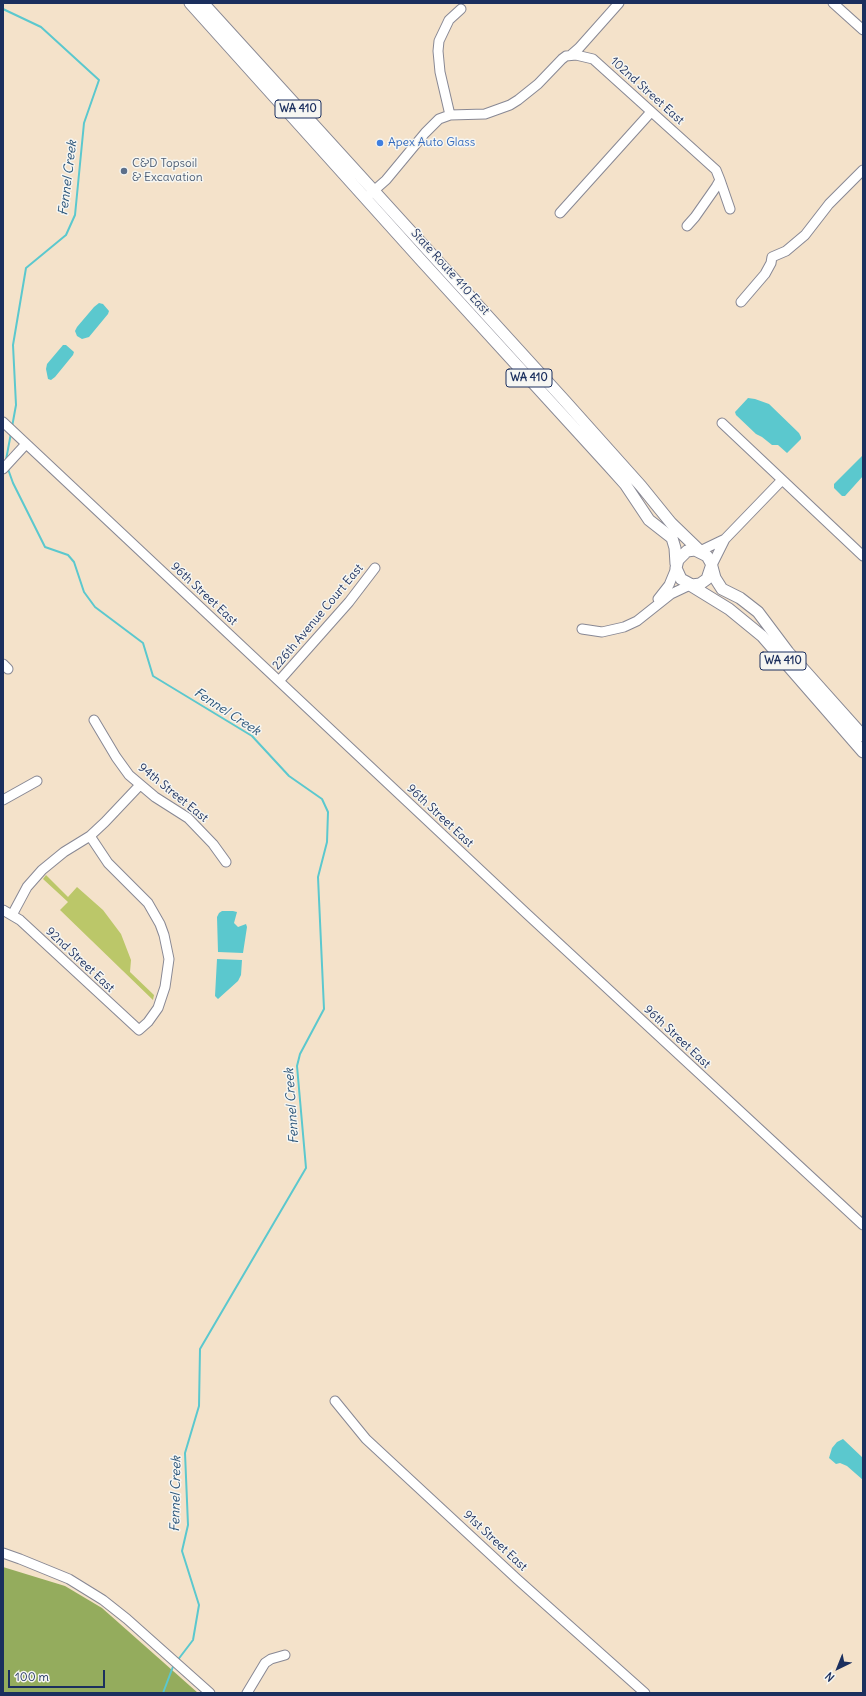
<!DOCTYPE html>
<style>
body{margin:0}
#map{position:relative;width:866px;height:1696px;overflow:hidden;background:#f4e2ca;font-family:Delius,sans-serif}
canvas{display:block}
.frame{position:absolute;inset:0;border:4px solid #1b2f5e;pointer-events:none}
.north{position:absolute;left:818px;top:1648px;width:40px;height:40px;-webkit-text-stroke:3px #f6f6f2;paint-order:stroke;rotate:223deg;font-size:11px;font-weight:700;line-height:16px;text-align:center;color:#1b2f5e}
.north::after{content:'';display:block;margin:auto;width:14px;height:18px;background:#1b2f5e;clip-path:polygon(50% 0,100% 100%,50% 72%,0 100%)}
.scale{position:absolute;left:8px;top:1670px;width:97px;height:18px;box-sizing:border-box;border:2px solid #1b2f5e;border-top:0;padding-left:5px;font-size:12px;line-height:14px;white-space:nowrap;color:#1b2f5e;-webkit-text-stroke:3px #f6f6f2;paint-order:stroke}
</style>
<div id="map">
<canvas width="866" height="1696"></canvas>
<div class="frame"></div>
<div class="north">N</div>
<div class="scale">100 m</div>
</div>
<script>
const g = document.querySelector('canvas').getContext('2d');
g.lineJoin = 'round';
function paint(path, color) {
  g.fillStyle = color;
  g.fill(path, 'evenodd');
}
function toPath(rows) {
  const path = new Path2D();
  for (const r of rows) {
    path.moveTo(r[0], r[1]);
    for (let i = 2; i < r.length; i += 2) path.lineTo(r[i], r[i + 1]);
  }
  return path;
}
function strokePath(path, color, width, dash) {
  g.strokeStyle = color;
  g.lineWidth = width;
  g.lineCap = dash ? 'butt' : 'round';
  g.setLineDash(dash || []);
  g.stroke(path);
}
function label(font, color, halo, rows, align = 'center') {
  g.font = font + ' Delius,sans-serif';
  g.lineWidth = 3;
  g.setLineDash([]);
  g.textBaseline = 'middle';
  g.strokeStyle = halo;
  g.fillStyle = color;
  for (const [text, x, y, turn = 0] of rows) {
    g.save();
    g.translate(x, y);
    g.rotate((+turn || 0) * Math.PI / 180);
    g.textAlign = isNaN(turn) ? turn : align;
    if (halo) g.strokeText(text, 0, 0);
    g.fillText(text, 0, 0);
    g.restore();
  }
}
const green = toPath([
 [46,875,68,897,77,887,103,910,121,934,131,960,130,972,154,995,153,1000,60,910,68,902,43,879]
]);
const forest = toPath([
 [3,1567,65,1586,102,1608,198,1693,3,1693]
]);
const water = toPath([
 [99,303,103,304,109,311,108,314,89,337,82,339,77,336,75,331,77,327,94,307],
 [63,345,66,345,74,352,73,355,55,377,51,380,48,379,46,369,47,364],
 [748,398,755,399,769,404,799,433,801,437,801,439,787,453,778,445,772,445,762,437,756,434,736,415,735,412],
 [863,455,863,476,845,496,842,496,834,488,834,484],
 [222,911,233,911,237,912,234,923,238,927,246,924,247,927,243,953,218,952,217,917,219,913],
 [217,959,242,960,241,975,238,981,218,999,215,996],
 [843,1439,863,1458,863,1480,847,1466,840,1463,836,1464,829,1458,832,1448,837,1442]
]);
const stream = toPath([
 [3,9,41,27,99,80,84,123,75,215,66,235,26,268,13,345,16,405,12,427],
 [6,460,11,433],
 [8,469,13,483,45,547,68,555,74,562,84,592,95,607,143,643,153,676,252,736,289,776,322,799,328,812,327,842,318,877,324,1009,300,1054,297,1066,306,1168,200,1349,199,1406,185,1453,188,1525,182,1551,199,1605,193,1640,177,1661],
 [163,1693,174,1664]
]);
const minor = toPath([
 [833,3,863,30],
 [571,55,579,48,619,3],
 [450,115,440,72,438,51,439,41,449,20,461,9],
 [720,180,730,209],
 [369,195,386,180,425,133,439,119,450,115,485,114,510,105,518,100,538,84,562,59,566,56,576,55,593,59,716,170,720,180,716,187,695,217,687,226],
 [560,213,651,112],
 [741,302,765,274,771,263,772,257,786,251,805,235,829,204,863,170],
 [3,422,527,914,863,1225],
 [722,423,863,556],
 [3,469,26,444],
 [725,539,782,480],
 [700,551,725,539,711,567],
 [658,599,669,585,676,568],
 [582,629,602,632,624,627,637,621,671,594,690,585],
 [3,664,8,669],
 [279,681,349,602,375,568],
 [94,720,116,757,129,775,155,797,188,818,213,844,226,862],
 [3,800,37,781],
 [3,910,20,920,139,1030,148,1022,158,1008,165,987,169,959,164,935,160,924,148,903,108,863,90,836],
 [12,915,27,887,42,870,64,852,90,836,105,822,140,785],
 [335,1401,366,1439,517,1579,645,1693],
 [3,1553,20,1559,69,1579,103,1600,127,1619,210,1693],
 [247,1693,265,1663,271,1659,285,1655]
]);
const major = toPath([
 [190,3,420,259,608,465,625,484,649,520,672,538,675,548,676,564],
 [203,3,565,401,641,486,671,523,700,551],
 [711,567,707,579,700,584,692,585,681,579,676,568,678,560,687,551,695,550,707,556,711,563,715,578,722,589,740,598,758,612,788,652,863,736],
 [690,585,729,609,762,636,863,752]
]);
const markers = [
 [380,143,4,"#3f7fe0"],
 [124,171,4,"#5c6f8a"]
];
const shields = [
 [298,109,46],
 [529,378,46],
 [783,661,46]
];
const shieldNames = [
 ["WA 410",298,109],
 ["WA 410",529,378],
 ["WA 410",783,661]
];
const streetNames = [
 ["102nd Street East",647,91,42],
 ["State Route 410 East",450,272,48],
 ["96th Street East",204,594,43],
 ["226th Avenue Court East",318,617,-50],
 ["94th Street East",173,793,39],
 ["96th Street East",440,816,43],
 ["92nd Street East",80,960,43],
 ["96th Street East",677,1037,43],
 ["91st Street East",495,1541,43]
];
const shopNames = [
 ["Apex Auto Glass",388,143]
];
const serviceNames = [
 ["C&D Topsoil",132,164],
 ["& Excavation",132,178]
];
const waterNames = [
 ["Fennel Creek",68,178,-83],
 ["Fennel Creek",227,712,33],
 ["Fennel Creek",292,1106,-94],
 ["Fennel Creek",176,1494,-89]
];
paint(green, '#bbc769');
paint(forest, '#94ac5d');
paint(water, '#5bc8ce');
strokePath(stream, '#5bc8ce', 2);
strokePath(minor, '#888894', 11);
strokePath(major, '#888894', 13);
strokePath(minor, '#fff', 9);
strokePath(major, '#fff', 11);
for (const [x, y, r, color] of markers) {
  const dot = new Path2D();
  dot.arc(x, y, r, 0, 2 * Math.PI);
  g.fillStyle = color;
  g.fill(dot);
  strokePath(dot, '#f6f6f2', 1.5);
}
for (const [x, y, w] of shields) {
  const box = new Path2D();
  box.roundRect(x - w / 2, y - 9, w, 18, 3);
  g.fillStyle = '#f6f6f2';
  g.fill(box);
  strokePath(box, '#1b2f5e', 1);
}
label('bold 11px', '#1b2f5e', null, shieldNames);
label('12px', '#1b2f5e', '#f6f6f2', streetNames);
label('12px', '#366cbe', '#f6f6f2', shopNames, 'left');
label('12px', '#4e5e75', '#f6f6f2', serviceNames, 'left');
label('italic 13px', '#2b557a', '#f6f6f2', waterNames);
</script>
